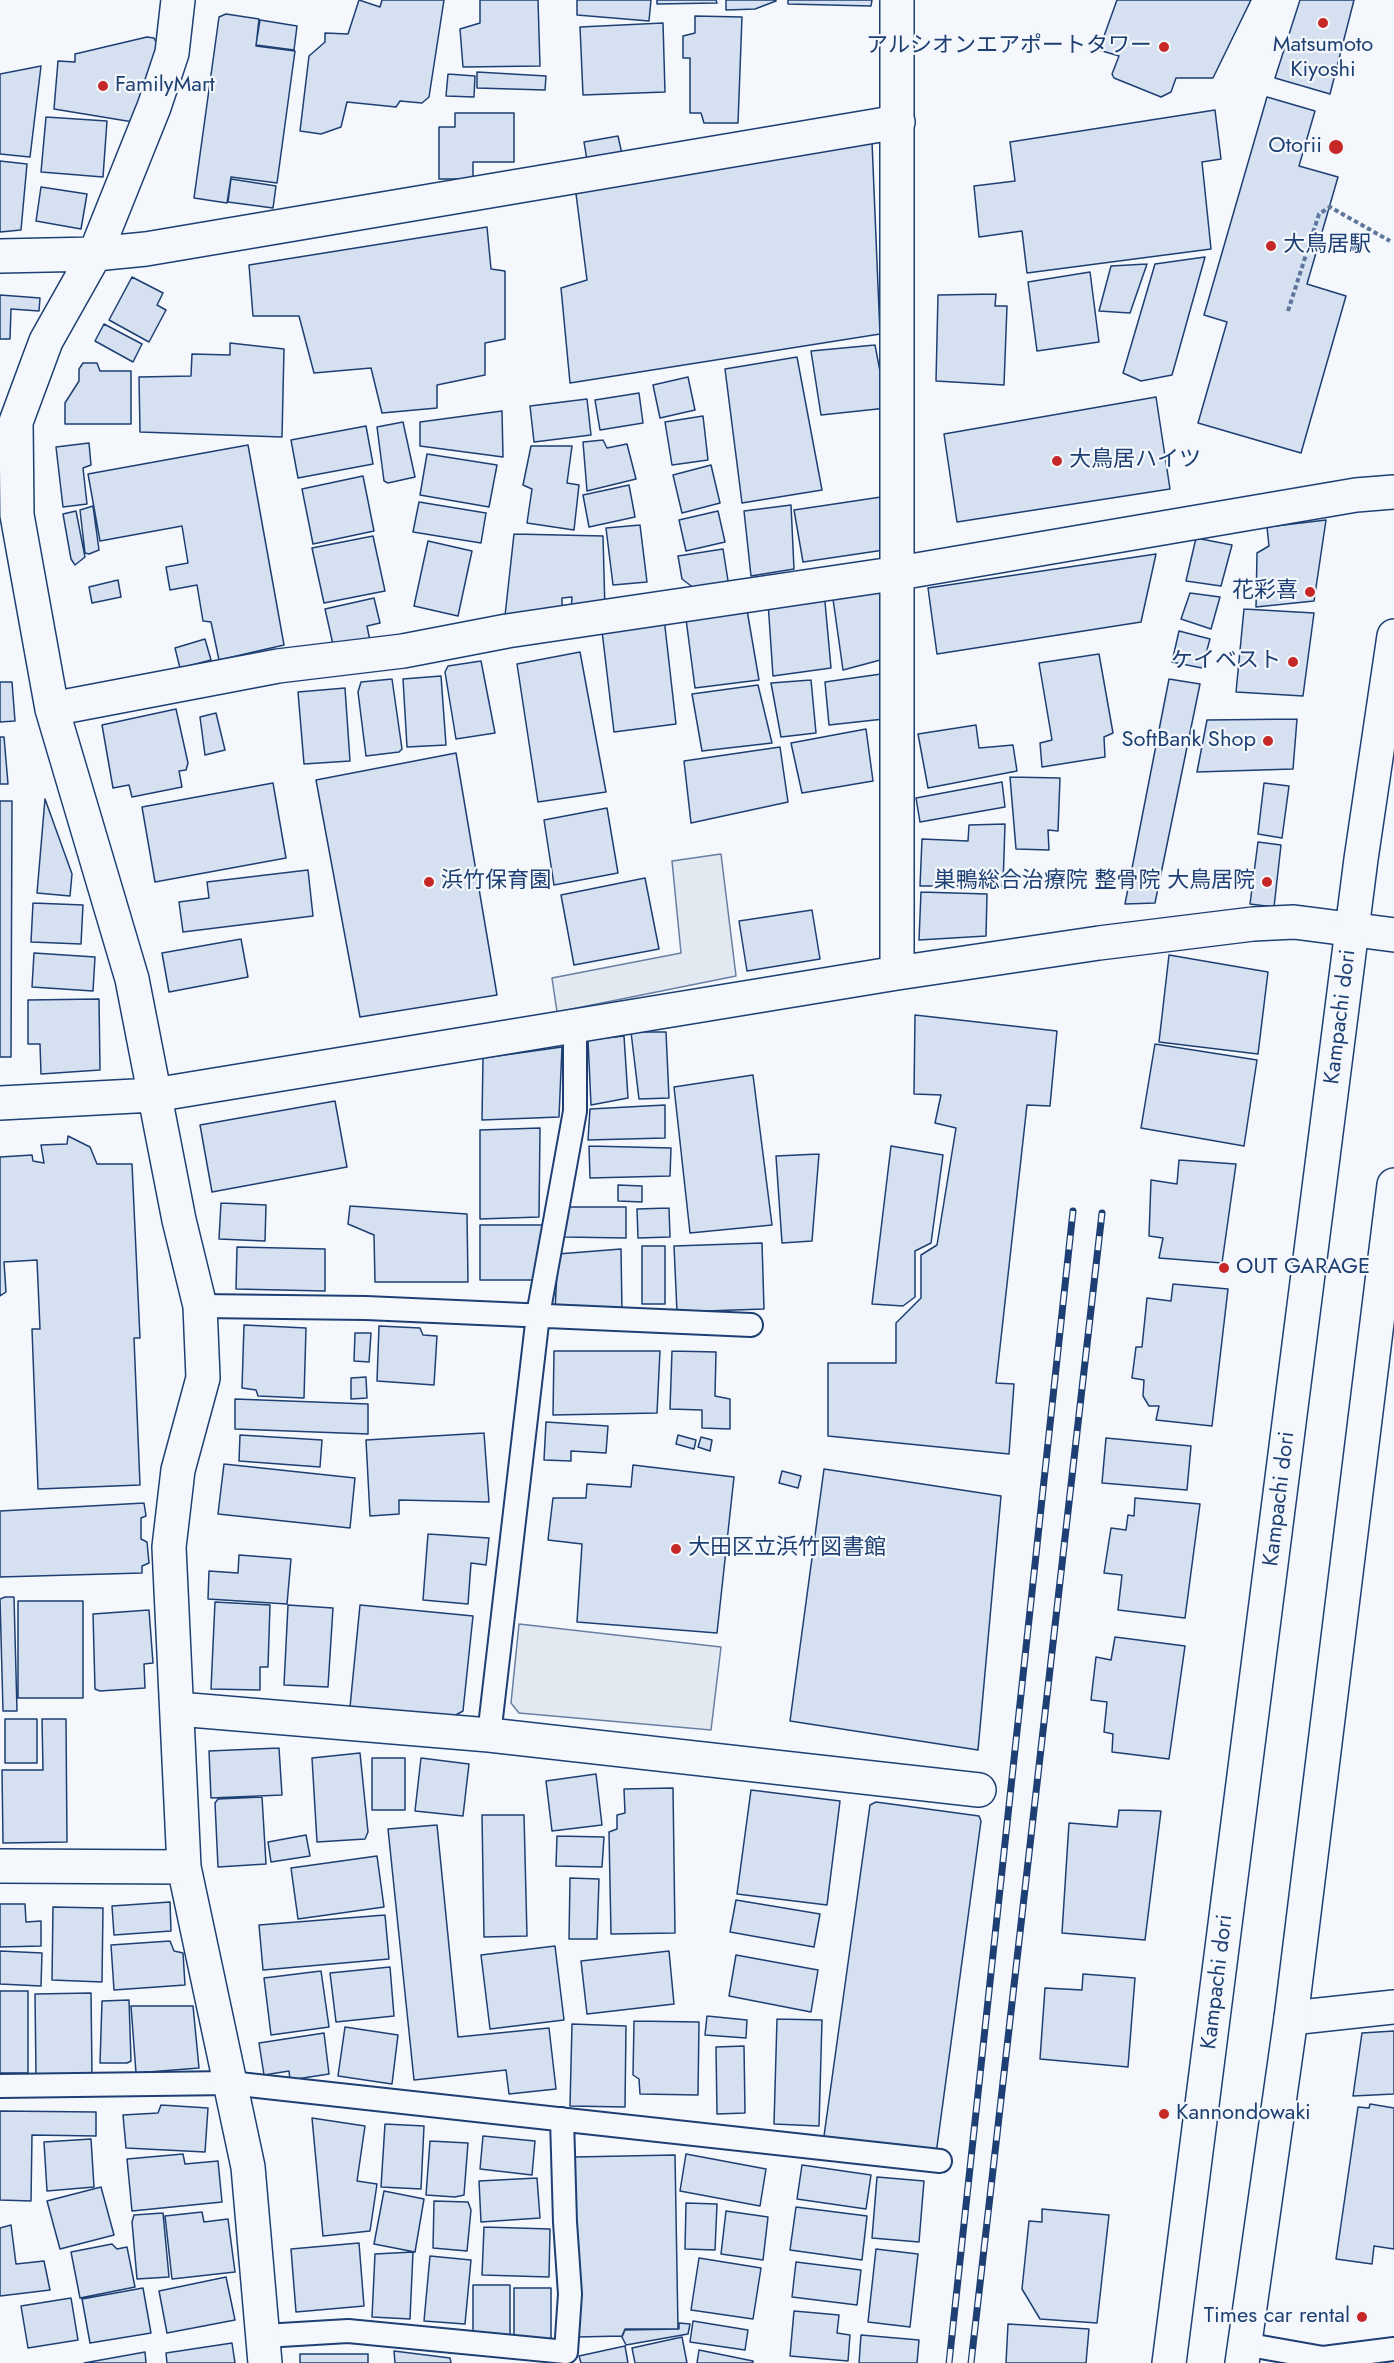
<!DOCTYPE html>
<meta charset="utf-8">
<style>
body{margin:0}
canvas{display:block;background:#f4f7fb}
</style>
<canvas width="1394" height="2363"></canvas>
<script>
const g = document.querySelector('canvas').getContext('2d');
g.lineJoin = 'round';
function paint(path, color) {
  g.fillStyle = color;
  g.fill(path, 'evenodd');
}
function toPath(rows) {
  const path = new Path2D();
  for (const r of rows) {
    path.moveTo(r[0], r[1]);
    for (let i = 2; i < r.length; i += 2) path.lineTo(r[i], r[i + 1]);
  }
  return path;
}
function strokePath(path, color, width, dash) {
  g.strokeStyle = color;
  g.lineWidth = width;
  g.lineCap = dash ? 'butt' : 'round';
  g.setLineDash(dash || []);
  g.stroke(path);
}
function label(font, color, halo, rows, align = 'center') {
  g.font = font + ' Jost,"Noto Sans JP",sans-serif';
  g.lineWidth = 4.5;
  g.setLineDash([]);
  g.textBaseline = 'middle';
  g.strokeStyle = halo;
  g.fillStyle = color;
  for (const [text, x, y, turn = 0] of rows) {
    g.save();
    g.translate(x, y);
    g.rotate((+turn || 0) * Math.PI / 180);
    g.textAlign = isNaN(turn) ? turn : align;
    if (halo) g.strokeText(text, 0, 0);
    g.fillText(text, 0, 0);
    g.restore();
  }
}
const green = toPath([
 [721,854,736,976,557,1012,552,978,681,953,672,861,721,854],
 [519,1624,721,1647,711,1730,519,1713,511,1703,519,1624]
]);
const building = toPath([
 [359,0,380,7,382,0,444,0,429,97,422,103,400,101,396,107,347,102,341,127,321,134,300,131,309,56,325,42,325,33,348,34,359,0],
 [480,0,538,0,540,66,463,67,460,29,480,23,480,0],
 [577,0,651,0,649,21,577,15,577,0],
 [657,0,716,0,717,3,657,4,657,0],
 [726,0,776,0,776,1,755,9,726,10,726,0],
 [788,0,872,0,871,6,788,4,788,0],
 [1117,0,1251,0,1213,78,1176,78,1171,92,1161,97,1114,78,1112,74,1119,56,1099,50,1117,0],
 [1300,0,1354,0,1330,94,1275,78,1300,0],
 [226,14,259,19,256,46,295,51,277,183,231,177,227,203,194,198,219,17,226,14],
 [695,16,742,17,738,123,704,123,701,113,690,113,690,58,683,58,683,36,695,33,695,16],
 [260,20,297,26,294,50,256,45,260,20],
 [663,23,665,92,583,95,580,27,663,23],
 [147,37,154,38,157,44,140,121,133,122,54,109,58,61,75,62,75,54,147,37],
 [41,66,30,157,0,154,0,74,41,66],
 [477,72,546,76,545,90,477,88,477,72],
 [448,74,475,76,474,97,446,96,448,74],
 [1267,97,1315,111,1299,166,1338,177,1307,284,1346,296,1301,453,1198,423,1227,322,1204,315,1267,97],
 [1215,110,1221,159,1202,162,1211,249,1027,273,1022,231,979,237,974,186,1015,181,1010,142,1215,110],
 [455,113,514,113,514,162,473,162,473,179,439,179,439,127,455,127,455,113],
 [46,117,107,121,103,177,41,172,46,117],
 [618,136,622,154,587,160,584,142,618,136],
 [872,142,880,334,570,383,561,288,587,280,575,186,872,142],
 [0,161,27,164,21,230,0,232,0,161],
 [231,179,276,186,273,208,228,202,231,179],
 [41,187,87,194,81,229,36,221,41,187],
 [487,227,491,269,505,271,505,339,485,343,485,375,437,385,437,408,382,413,371,368,314,373,299,316,253,316,249,265,487,227],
 [1205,257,1172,375,1141,381,1123,373,1155,264,1205,257],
 [1147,264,1130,313,1099,311,1111,266,1147,264],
 [1090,272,1099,342,1037,351,1028,282,1090,272],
 [132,277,163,293,157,305,166,310,149,342,109,320,132,277],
 [996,294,995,306,1007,306,1004,385,936,381,938,295,996,294],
 [0,295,40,298,39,311,11,309,10,339,0,339,0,295],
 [104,324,142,344,133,362,95,341,104,324],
 [230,343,284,349,282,437,140,432,139,377,191,376,192,354,230,355,230,343],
 [875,345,887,408,821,415,811,351,875,345],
 [797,357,822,490,742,503,725,369,797,357],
 [83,363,97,363,100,371,131,371,131,424,65,424,65,403,79,381,79,369,83,363],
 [688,377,695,410,660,418,653,385,688,377],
 [639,393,643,423,600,430,595,400,639,393],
 [1156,397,1170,489,957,522,944,434,1156,397],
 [587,399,591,435,534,442,530,406,587,399],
 [502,411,503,457,420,446,420,422,502,411],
 [703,416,708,460,672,465,665,422,703,416],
 [403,422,415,477,388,483,384,481,377,427,403,422],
 [366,426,373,464,298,478,291,440,366,426],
 [603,440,607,448,627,444,636,479,587,491,583,442,603,440],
 [89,443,91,465,83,468,87,504,63,507,56,447,89,443],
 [248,445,284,645,219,660,211,622,203,621,197,585,170,590,166,567,188,563,182,526,100,541,88,474,248,445],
 [531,446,572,446,567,483,579,485,574,530,527,523,532,489,523,485,531,446],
 [427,454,497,465,489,507,420,495,427,454],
 [711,465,720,503,682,513,673,475,711,465],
 [363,476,374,531,313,544,302,489,363,476],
 [629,485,635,517,589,527,583,495,629,485],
 [881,497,884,550,803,562,794,510,881,497],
 [419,502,486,513,481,543,413,532,419,502],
 [791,505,794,569,751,576,744,511,791,505],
 [93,506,99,550,89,554,85,553,80,510,93,506],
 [76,511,85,557,75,565,71,559,63,514,76,511],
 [718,511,725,542,686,551,679,520,718,511],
 [1326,520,1314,601,1256,607,1257,553,1269,546,1267,527,1326,520],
 [640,525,647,582,613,585,606,528,640,525],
 [514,534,603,536,605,611,571,611,572,597,562,598,562,615,504,625,514,534],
 [373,536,385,591,324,603,312,548,373,536],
 [1196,538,1232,545,1221,586,1186,581,1196,538],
 [428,541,472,551,458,616,414,606,428,541],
 [723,549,729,587,699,592,682,579,678,556,723,549],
 [1156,554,1141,622,937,654,928,588,1156,554],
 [118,580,121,597,92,603,89,587,118,580],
 [880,586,884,659,843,670,832,592,880,586],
 [824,591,831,668,773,676,768,602,824,591],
 [1190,593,1220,597,1211,629,1181,619,1190,593],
 [374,598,380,623,367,626,370,641,334,649,325,609,374,598],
 [1244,609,1314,613,1303,696,1236,692,1244,609],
 [747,610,759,680,695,688,686,619,747,610],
 [664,618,676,724,614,732,602,631,664,618],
 [1179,631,1210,639,1202,668,1172,662,1179,631],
 [205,639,211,660,180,668,175,648,205,639],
 [580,652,606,792,538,802,517,664,580,652],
 [1099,654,1113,733,1104,737,1105,757,1042,767,1040,743,1052,740,1039,663,1099,654],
 [481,661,495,733,456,739,445,672,448,666,481,661],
 [881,674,884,719,829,725,825,682,881,674],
 [441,676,446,745,407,747,403,679,441,676],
 [392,679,402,749,399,752,366,756,358,692,361,682,392,679],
 [1169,679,1200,684,1155,903,1125,904,1169,679],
 [811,680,816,733,781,737,771,683,811,680],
 [0,682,12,682,15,721,0,722,0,682],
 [758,685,772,743,702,751,692,694,758,685],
 [345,688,350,761,304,764,298,692,345,688],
 [176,709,188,763,186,770,179,771,182,787,132,797,129,785,113,788,102,725,176,709],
 [216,713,225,750,205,755,200,717,216,713],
 [1297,719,1293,769,1197,772,1207,720,1297,719],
 [976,725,979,748,1013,745,1017,771,928,788,918,734,976,725],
 [866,729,873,781,802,793,791,743,866,729],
 [0,737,4,737,8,784,0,784,0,737],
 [780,747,788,802,691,823,684,761,780,747],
 [456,753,497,995,360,1017,316,780,456,753],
 [1010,777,1060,778,1058,831,1048,830,1049,850,1016,849,1010,777],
 [1002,782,1005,807,920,822,916,798,1002,782],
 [273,783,286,858,155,882,142,807,273,783],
 [1264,783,1289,786,1282,838,1258,834,1264,783],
 [45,799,72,874,70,896,37,893,45,799],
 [0,801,12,801,11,1057,0,1057,0,801],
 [607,808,618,873,554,885,544,820,607,808],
 [1005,824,1003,886,920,886,922,839,968,841,969,825,1005,824],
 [1258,842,1281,845,1274,907,1250,904,1258,842],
 [308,870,313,916,183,932,179,902,209,898,207,882,308,870],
 [645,878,659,949,574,965,561,895,645,878],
 [921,892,987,894,986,936,919,940,921,892],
 [33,903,83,905,81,944,31,942,33,903],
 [812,910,820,959,747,971,739,921,812,910],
 [241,939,248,977,169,992,162,953,241,939],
 [34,953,95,957,93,991,32,987,34,953],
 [1169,955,1268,972,1258,1054,1159,1042,1169,955],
 [99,999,100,1070,41,1074,40,1044,28,1044,28,1000,99,999],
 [915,1015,1057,1031,1050,1106,1027,1105,996,1383,1014,1384,1009,1454,828,1436,828,1363,896,1363,896,1323,921,1298,921,1255,937,1245,956,1128,935,1123,941,1095,914,1094,915,1015],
 [631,1032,666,1032,669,1098,639,1099,631,1032],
 [624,1036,628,1098,591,1105,588,1040,624,1036],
 [1155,1044,1257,1060,1244,1146,1141,1128,1155,1044],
 [562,1047,559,1117,482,1120,483,1058,562,1047],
 [753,1075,772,1225,690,1233,674,1087,753,1075],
 [335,1101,347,1167,212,1192,200,1125,335,1101],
 [665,1105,665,1138,588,1140,590,1109,665,1105],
 [540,1128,539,1217,480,1219,480,1130,540,1128],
 [68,1136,90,1147,97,1164,132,1164,140,1338,134,1338,140,1485,38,1489,32,1329,40,1329,37,1260,4,1262,6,1292,0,1296,0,1157,32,1155,33,1161,44,1163,41,1145,67,1144,68,1136],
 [589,1146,671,1148,670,1176,590,1178,589,1146],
 [891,1146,943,1155,931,1243,915,1251,915,1297,903,1306,872,1304,891,1146],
 [819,1154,812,1241,782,1243,776,1156,819,1154],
 [1179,1160,1236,1164,1222,1263,1159,1258,1163,1238,1149,1236,1151,1180,1177,1184,1179,1160],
 [618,1185,642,1186,642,1202,618,1201,618,1185],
 [221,1203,266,1205,265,1241,219,1239,221,1203],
 [350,1206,467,1214,468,1282,375,1282,374,1235,348,1224,350,1206],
 [564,1207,626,1207,626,1238,564,1237,564,1207],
 [669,1208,670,1237,638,1238,637,1209,669,1208],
 [480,1225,543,1225,540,1280,480,1280,480,1225],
 [762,1243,764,1309,677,1312,674,1246,762,1243],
 [642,1246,665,1246,665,1304,642,1304,642,1246],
 [237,1247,325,1249,325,1291,236,1289,237,1247],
 [621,1249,622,1312,555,1310,558,1254,621,1249],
 [1173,1284,1228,1289,1212,1426,1156,1420,1159,1406,1149,1406,1143,1396,1144,1380,1132,1378,1136,1347,1142,1347,1147,1298,1171,1301,1173,1284],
 [244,1325,306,1328,304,1398,258,1396,256,1390,242,1388,244,1325],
 [379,1326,420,1328,423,1335,437,1336,434,1385,377,1381,379,1326],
 [355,1333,371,1333,369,1362,354,1361,355,1333],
 [554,1351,660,1351,657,1413,553,1415,554,1351],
 [672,1351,716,1352,715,1396,730,1399,730,1429,702,1428,702,1410,670,1409,672,1351],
 [366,1377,367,1398,351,1399,351,1378,366,1377],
 [235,1399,368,1404,368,1434,235,1429,235,1399],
 [546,1422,608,1426,606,1453,571,1451,571,1461,544,1460,546,1422],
 [484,1433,489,1502,399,1500,399,1514,370,1516,366,1440,484,1433],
 [240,1435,322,1440,320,1467,239,1461,240,1435],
 [678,1435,696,1440,694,1449,676,1444,678,1435],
 [701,1437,712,1440,710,1451,698,1447,701,1437],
 [1106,1438,1191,1446,1187,1490,1102,1483,1106,1438],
 [224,1464,355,1478,350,1528,218,1514,224,1464],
 [633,1465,734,1477,717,1633,577,1622,582,1544,548,1540,553,1498,586,1498,587,1484,631,1487,633,1465],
 [824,1469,1001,1496,978,1750,790,1721,824,1469],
 [782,1471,801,1476,798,1488,779,1483,782,1471],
 [1135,1498,1200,1504,1185,1618,1118,1610,1122,1575,1104,1573,1111,1528,1126,1530,1128,1515,1134,1516,1135,1498],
 [144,1503,146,1516,141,1518,141,1539,147,1542,149,1563,142,1566,142,1573,0,1577,0,1511,144,1503],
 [428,1534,489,1538,486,1565,471,1563,468,1604,423,1600,428,1534],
 [239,1555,291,1559,287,1604,208,1599,209,1571,238,1573,239,1555],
 [5,1597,14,1597,17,1711,3,1711,0,1599,5,1597],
 [18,1601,83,1601,83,1698,18,1698,18,1601],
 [215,1602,270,1605,268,1667,260,1667,260,1690,211,1689,215,1602],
 [288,1605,333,1608,328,1687,284,1685,288,1605],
 [360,1605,473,1616,463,1711,454,1716,350,1707,360,1605],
 [149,1610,153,1663,144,1664,145,1688,100,1691,95,1689,93,1614,149,1610],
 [1115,1637,1185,1646,1169,1759,1112,1752,1113,1734,1104,1732,1107,1702,1091,1700,1096,1657,1111,1660,1115,1637],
 [5,1719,37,1719,37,1763,5,1763,5,1719],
 [42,1719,66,1719,67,1842,3,1843,2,1770,43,1770,42,1719],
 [279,1748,282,1795,211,1798,209,1751,279,1748],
 [360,1753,368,1832,365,1839,317,1842,312,1758,360,1753],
 [372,1758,405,1758,405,1810,372,1810,372,1758],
 [421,1758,469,1764,463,1816,415,1811,421,1758],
 [596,1774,602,1825,552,1831,546,1781,596,1774],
 [673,1788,675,1933,611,1934,609,1832,617,1829,617,1815,625,1813,624,1789,673,1788],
 [751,1790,840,1801,827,1905,737,1894,751,1790],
 [262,1797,266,1864,218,1867,215,1803,218,1799,262,1797],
 [876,1802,979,1816,981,1821,936,2154,828,2142,824,2136,870,1805,876,1802],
 [1119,1810,1161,1811,1145,1940,1062,1933,1069,1823,1117,1827,1119,1810],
 [482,1815,524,1815,527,1936,484,1937,482,1815],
 [437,1825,458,2037,549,2028,556,2089,509,2094,506,2070,414,2080,388,1829,437,1825],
 [306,1835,310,1856,271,1862,268,1842,306,1835],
 [557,1836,604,1837,602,1867,556,1866,557,1836],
 [377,1856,384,1907,298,1919,291,1868,377,1856],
 [570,1878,599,1879,597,1939,569,1939,570,1878],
 [736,1900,820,1914,814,1947,730,1932,736,1900],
 [170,1902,171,1931,114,1935,112,1906,170,1902],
 [0,1904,25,1904,26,1922,41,1921,41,1946,0,1947,0,1904],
 [53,1907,103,1908,102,1982,52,1980,53,1907],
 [385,1915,389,1959,263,1970,259,1925,385,1915],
 [170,1941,174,1951,183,1953,185,1985,114,1990,111,1945,170,1941],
 [555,1946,564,2020,490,2029,481,1955,555,1946],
 [0,1951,42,1953,41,1986,0,1984,0,1951],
 [669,1951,674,2004,587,2014,581,1961,669,1951],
 [736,1955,818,1970,811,2012,729,1996,736,1955],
 [390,1967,394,2016,336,2022,330,1973,390,1967],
 [321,1971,329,2027,271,2035,264,1978,321,1971],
 [1083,1974,1135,1978,1128,2067,1040,2059,1045,1988,1082,1990,1083,1974],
 [0,1991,28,1991,28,2073,0,2073,0,1991],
 [91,1993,92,2075,36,2075,35,1994,91,1993],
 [129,2000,131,2061,127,2063,100,2063,102,2001,129,2000],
 [131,2006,193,2006,199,2068,136,2073,131,2006],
 [707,2016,747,2020,746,2038,705,2035,707,2016],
 [777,2019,822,2020,819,2126,774,2124,777,2019],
 [634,2021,699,2022,698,2095,640,2094,639,2079,633,2075,634,2021],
 [572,2024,626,2026,625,2107,570,2106,572,2024],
 [345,2027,398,2035,392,2084,338,2076,345,2027],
 [1394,2031,1394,2094,1353,2096,1362,2033,1394,2031],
 [324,2033,329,2074,290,2080,289,2071,264,2075,259,2043,324,2033],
 [744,2046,745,2113,717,2114,716,2047,744,2046],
 [1370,2104,1394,2108,1394,2249,1374,2246,1372,2264,1336,2259,1358,2107,1369,2108,1370,2104],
 [161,2105,208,2108,205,2152,126,2148,123,2115,158,2113,161,2105],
 [0,2111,96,2112,96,2136,32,2135,31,2201,0,2200,0,2111],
 [312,2118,365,2126,357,2181,377,2184,370,2231,323,2236,312,2118],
 [385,2124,424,2126,421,2189,381,2187,385,2124],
 [483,2136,535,2141,532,2175,480,2169,483,2136],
 [91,2139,94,2187,47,2191,44,2142,91,2139],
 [430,2141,468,2143,464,2195,455,2197,426,2195,430,2141],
 [183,2154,185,2164,218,2161,222,2202,132,2211,127,2159,183,2154],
 [686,2154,766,2169,760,2206,680,2191,686,2154],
 [675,2155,678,2329,625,2329,622,2336,577,2337,574,2157,675,2155],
 [802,2165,871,2175,866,2209,797,2199,802,2165],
 [877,2177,924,2181,919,2242,872,2238,877,2177],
 [537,2178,540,2218,481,2222,479,2181,537,2178],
 [101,2187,114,2235,60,2249,47,2201,101,2187],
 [384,2191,424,2199,415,2252,374,2244,384,2191],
 [434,2201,468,2202,471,2210,467,2251,433,2248,434,2201],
 [686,2203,717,2204,715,2250,685,2249,686,2203],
 [796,2207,867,2216,862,2260,790,2250,796,2207],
 [1042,2209,1109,2215,1097,2323,1040,2319,1022,2289,1029,2221,1042,2222,1042,2209],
 [726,2211,768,2217,763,2260,721,2254,726,2211],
 [202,2212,204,2222,228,2219,235,2272,172,2279,165,2216,202,2212],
 [163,2213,169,2277,137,2279,132,2222,134,2215,163,2213],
 [11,2225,16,2264,44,2261,50,2290,0,2296,0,2228,11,2225],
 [484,2227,550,2229,549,2277,482,2275,484,2227],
 [359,2243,364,2306,296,2312,291,2249,359,2243],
 [112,2244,117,2249,127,2247,135,2287,80,2298,71,2252,112,2244],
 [876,2249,918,2254,910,2327,868,2322,876,2249],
 [413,2252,410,2319,372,2317,375,2254,413,2252],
 [430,2256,471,2260,465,2324,424,2321,430,2256],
 [699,2258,761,2268,753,2319,691,2310,699,2258],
 [796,2262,861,2270,857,2305,792,2297,796,2262],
 [226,2277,235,2320,167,2333,159,2291,226,2277],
 [473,2285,510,2285,510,2338,473,2338,473,2285],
 [143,2288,151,2333,90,2343,82,2299,143,2288],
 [514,2288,551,2288,551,2345,514,2345,514,2288],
 [71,2298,78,2340,28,2348,21,2306,71,2298],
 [794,2311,839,2315,837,2333,850,2335,848,2361,790,2356,794,2311],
 [693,2321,748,2330,745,2350,690,2342,693,2321],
 [679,2323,690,2324,688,2334,626,2345,622,2337,625,2330,679,2329,679,2323],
 [1008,2324,1089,2329,1086,2363,1006,2363,1008,2324],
 [861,2335,919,2340,917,2363,859,2363,861,2335],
 [682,2337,687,2363,635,2363,632,2348,682,2337],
 [232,2343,235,2363,167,2363,166,2353,232,2343],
 [625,2346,628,2363,581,2363,579,2356,625,2346],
 [699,2350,753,2361,753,2363,697,2363,699,2350],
 [394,2351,450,2358,451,2363,395,2363,394,2351],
 [145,2352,146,2363,84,2363,145,2352],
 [300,2354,368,2354,368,2363,300,2363,300,2354]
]);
const path = toPath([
 [1288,311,1319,214,1330,207,1390,241]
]);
const lane = toPath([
 [200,1306,366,1308,751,1325],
 [489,1735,538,1315,575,1111,575,1028],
 [0,2086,230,2083,940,2161],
 [264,2336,348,2331,566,2352,570,2294,565,2222,562,2119],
 [1244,2344,1323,2358,1394,2349]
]);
const street = toPath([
 [178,0,172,53,154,107,95,254,46,341,16,422,17,515,52,709,132,979,179,1220,200,1306,203,1378,178,1470,169,1547,184,1867,248,2167,265,2363],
 [897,0,897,973],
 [0,256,95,254,146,249,898,122],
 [52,709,278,666,403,651,507,631,899,573,1356,495,1394,492],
 [0,1103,154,1095,897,973,1099,943,1253,924,1294,922,1394,935],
 [178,1709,489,1735,979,1790],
 [0,1866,184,1867],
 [1291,2018,1394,2007]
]);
const primary = toPath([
 [1169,2363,1361,859,1394,636],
 [1242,2363,1291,2018,1394,1185]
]);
const rail = toPath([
 [949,2363,1073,1211],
 [971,2363,1102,1213]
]);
const markers = [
 [1323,23,6,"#c62828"],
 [1164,47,6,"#c62828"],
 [103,86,6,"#c62828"],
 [1336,147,8,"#c62828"],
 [1271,246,6,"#c62828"],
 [1057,461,6,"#c62828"],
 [1310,592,6,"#c62828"],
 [1293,662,6,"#c62828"],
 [1268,741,6,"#c62828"],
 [429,882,6,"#c62828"],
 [1267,882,6,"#c62828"],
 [1224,1268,6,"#c62828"],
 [676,1549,6,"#c62828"],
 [1164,2114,6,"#c62828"],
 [1362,2317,6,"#c62828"]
];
const poiNames = [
 ["Matsumoto",1323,46,"center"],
 ["Kiyoshi",1323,71,"center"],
 ["アルシオンエアポートタワー",1152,47],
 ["FamilyMart",115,86,"left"],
 ["Otorii",1322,147],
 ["大鳥居駅",1283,246,"left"],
 ["大鳥居ハイツ",1069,461,"left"],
 ["花彩喜",1298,592],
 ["ケイベスト",1281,662],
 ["SoftBank Shop",1256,741],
 ["浜竹保育園",441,882,"left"],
 ["巣鴨総合治療院 整骨院 大鳥居院",1255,882],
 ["OUT GARAGE",1236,1268,"left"],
 ["大田区立浜竹図書館",688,1549,"left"],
 ["Kannondowaki",1176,2114,"left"],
 ["Times car rental",1350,2317]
];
const streetNames = [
 ["Kampachi dori",1341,1017,-83],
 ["Kampachi dori",1280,1499,-83],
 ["Kampachi dori",1218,1982,-83]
];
paint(green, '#e3e9f0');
strokePath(green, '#687fa3', 1.5);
paint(building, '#d5e0f0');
strokePath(building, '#1d3f73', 1.5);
strokePath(lane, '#1d3f73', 26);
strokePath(street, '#1d3f73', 36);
strokePath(primary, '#1d3f73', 36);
strokePath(path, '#5e769c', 4, [4.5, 3]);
strokePath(lane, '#f4f7fb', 22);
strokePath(street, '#f4f7fb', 33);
strokePath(primary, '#f4f7fb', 33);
strokePath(rail, '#1d3f73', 7);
strokePath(rail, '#f4f7fb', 4.5, [14]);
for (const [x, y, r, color] of markers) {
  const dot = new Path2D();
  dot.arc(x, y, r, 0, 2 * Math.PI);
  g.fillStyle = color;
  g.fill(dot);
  strokePath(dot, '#f4f7fb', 2);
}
label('22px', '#1d3f73', '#f4f7fb', poiNames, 'right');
label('22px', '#1d3f73', '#f4f7fb', streetNames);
</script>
